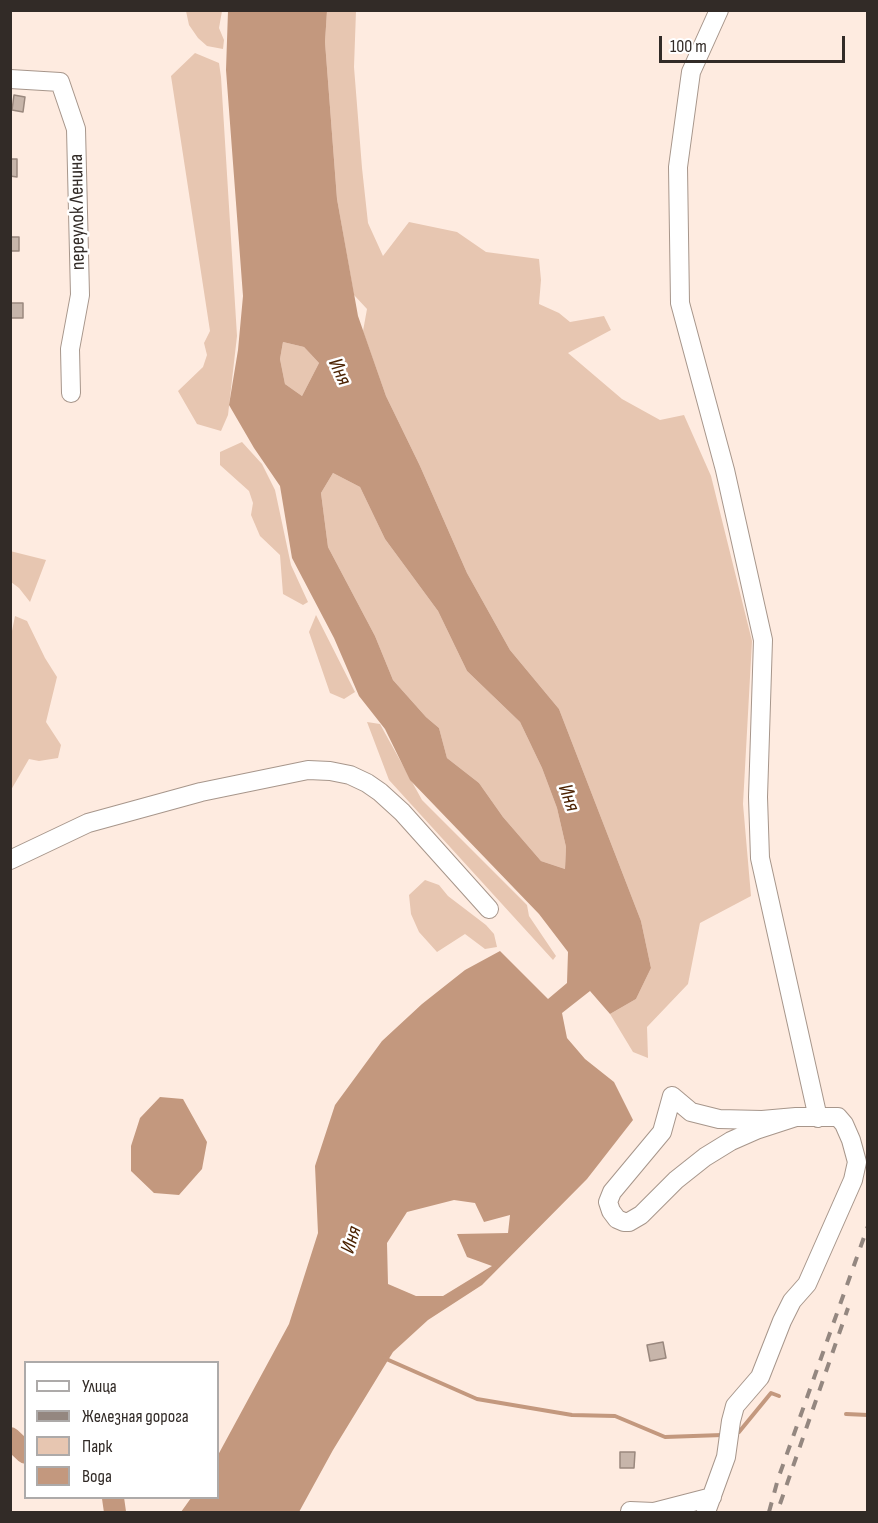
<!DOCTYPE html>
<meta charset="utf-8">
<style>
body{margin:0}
#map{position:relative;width:878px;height:1523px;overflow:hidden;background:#feebe0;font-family:"Sofia Sans Condensed",sans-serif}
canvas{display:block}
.frame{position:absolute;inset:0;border:12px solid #322b27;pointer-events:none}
.legend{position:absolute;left:24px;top:1361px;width:195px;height:138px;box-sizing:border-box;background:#fff;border:2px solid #adaaa9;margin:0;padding:8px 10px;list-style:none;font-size:18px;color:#322b27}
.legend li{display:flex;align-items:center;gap:12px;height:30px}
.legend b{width:30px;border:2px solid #adaaa9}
.scale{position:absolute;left:659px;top:36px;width:186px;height:27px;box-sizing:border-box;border:3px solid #322b27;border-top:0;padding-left:8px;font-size:18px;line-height:21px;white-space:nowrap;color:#322b27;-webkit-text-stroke:4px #fff;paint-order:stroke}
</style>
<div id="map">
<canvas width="878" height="1523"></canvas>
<div class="frame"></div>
<ul class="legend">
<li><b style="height:8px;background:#fff"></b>Улица</li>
<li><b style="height:8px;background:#948780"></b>Железная дорога</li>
<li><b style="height:16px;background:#e7c6b1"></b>Парк</li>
<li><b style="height:16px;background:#c3987e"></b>Вода</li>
</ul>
<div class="scale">100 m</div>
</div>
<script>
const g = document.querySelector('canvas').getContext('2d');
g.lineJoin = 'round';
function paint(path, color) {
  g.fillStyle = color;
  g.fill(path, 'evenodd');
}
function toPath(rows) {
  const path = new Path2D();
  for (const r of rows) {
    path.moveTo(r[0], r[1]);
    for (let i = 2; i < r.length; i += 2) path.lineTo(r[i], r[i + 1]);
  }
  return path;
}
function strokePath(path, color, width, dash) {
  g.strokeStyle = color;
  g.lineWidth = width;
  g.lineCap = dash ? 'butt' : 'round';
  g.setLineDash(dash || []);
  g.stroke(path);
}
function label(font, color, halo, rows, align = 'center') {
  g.font = font + ' "Sofia Sans Condensed",sans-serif';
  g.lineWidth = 5;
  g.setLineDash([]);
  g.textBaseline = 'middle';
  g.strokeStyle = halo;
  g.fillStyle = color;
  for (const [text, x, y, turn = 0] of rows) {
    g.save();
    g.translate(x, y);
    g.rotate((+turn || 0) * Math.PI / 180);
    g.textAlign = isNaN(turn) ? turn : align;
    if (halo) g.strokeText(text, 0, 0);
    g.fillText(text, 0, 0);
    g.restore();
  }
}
const green = toPath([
 [186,11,222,11,219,28,224,40,223,49,207,46,198,38,189,25],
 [327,11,356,11,354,67,362,168,368,223,383,256,409,222,457,232,486,252,539,259,541,280,539,304,559,313,570,322,604,316,611,330,568,353,622,399,660,420,684,415,711,476,752,641,743,804,751,896,700,923,688,984,647,1027,648,1058,633,1052,610,1014,636,999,651,968,641,921,559,709,510,650,467,573,420,466,386,396,363,331,367,309,354,295,337,199,325,42],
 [195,53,219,63,221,77,237,336,228,415,221,431,197,424,178,391,203,367,207,355,204,343,210,331,171,76],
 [283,342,304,347,319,363,302,396,285,384,280,359],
 [242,442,262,464,275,490,291,565,308,602,303,605,283,594,280,555,260,536,251,515,253,503,249,491,220,465,220,452],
 [333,473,360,487,385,539,438,611,467,671,520,722,542,768,557,808,566,847,565,869,541,861,503,817,479,783,447,758,439,728,426,717,393,680,375,636,328,547,321,493],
 [10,551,46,560,30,602,19,588,11,582],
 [316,615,355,692,344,699,330,693,309,632],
 [15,616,27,621,45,658,57,677,46,722,61,745,58,758,39,761,29,759,11,790,10,641],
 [367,722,380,724,422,800,527,905,529,916,556,956,553,960,389,780],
 [425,880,439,885,448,896,486,925,494,934,497,947,485,949,465,934,437,952,419,932,411,914,409,895]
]);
const water = toPath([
 [228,11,327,11,325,42,337,199,358,316,386,396,420,466,467,573,510,650,559,709,641,921,651,968,636,999,610,1014,590,991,562,1013,567,1038,585,1059,614,1082,633,1120,587,1179,482,1285,428,1320,393,1352,333,1450,299,1512,181,1512,191,1498,218,1498,218,1455,289,1324,318,1233,315,1166,335,1105,382,1041,422,1004,465,970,500,951,548,999,567,983,568,952,539,914,410,780,385,729,359,696,334,638,292,558,280,486,254,448,229,405,238,350,243,296,226,70],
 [283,342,304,347,319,363,302,396,285,384,280,359],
 [333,473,360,487,385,539,438,611,467,671,520,722,542,768,557,808,566,847,565,869,541,861,503,817,479,783,447,758,439,728,426,717,393,680,375,636,328,547,321,493],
 [454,1200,475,1203,484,1222,510,1215,508,1233,457,1234,467,1257,492,1266,443,1296,416,1296,388,1284,387,1243,407,1212],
 [160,1097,183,1099,207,1142,202,1169,179,1195,154,1193,131,1171,131,1146,140,1118]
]);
const stream = toPath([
 [384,1358,477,1399,572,1415,615,1416,665,1437,722,1435],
 [846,1414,868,1415],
 [739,1432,771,1393,779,1396]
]);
const river = toPath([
 [10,1438,26,1453],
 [113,1498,115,1512]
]);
const building = toPath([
 [14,95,25,97,23,112,12,110,14,95],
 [10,159,17,159,17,177,10,176,10,159],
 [10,237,19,237,19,251,10,251,10,237],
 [10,303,23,303,23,318,10,318,10,303],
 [663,1342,666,1358,650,1361,647,1345,663,1342],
 [620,1452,635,1452,634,1468,620,1468,620,1452]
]);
const minor = toPath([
 [719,10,691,72,678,167,680,303,725,470,763,640,758,797,760,858,818,1118],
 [10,79,60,82,76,129,80,295,70,349,71,393],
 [10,860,88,823,201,792,308,770,330,771,350,775,367,783,380,792,402,812,489,909],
 [630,1511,654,1512,712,1497],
 [706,1512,726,1457,731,1421,735,1406,760,1377,782,1321,792,1301,807,1284,853,1180,857,1162,851,1140,844,1124,838,1117,796,1117,762,1120,719,1119,691,1112,672,1096,662,1132,612,1192,608,1202,611,1211,617,1219,624,1222,629,1222,641,1215,676,1180,705,1157,731,1141,756,1130,796,1117]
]);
const rail = toPath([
 [780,1504,848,1308],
 [769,1512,778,1479,868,1226]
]);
const streetNames = [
 ["переулок Ленина",78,212,-91]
];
const waterNames = [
 ["Иня",339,372,65],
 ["Иня",568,798,70],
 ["Иня",352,1240,-73]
];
paint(green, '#e7c6b1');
paint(water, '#c3987e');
strokePath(stream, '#c3987e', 4);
strokePath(river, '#c3987e', 22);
paint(building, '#c7b5aa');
strokePath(building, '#9a887e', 1.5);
strokePath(minor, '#a7968b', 20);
strokePath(minor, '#fff', 18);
strokePath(rail, '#948780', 4, [10, 10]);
label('20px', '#322b27', '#fff', streetNames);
label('italic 21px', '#4c2303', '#fff', waterNames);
</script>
